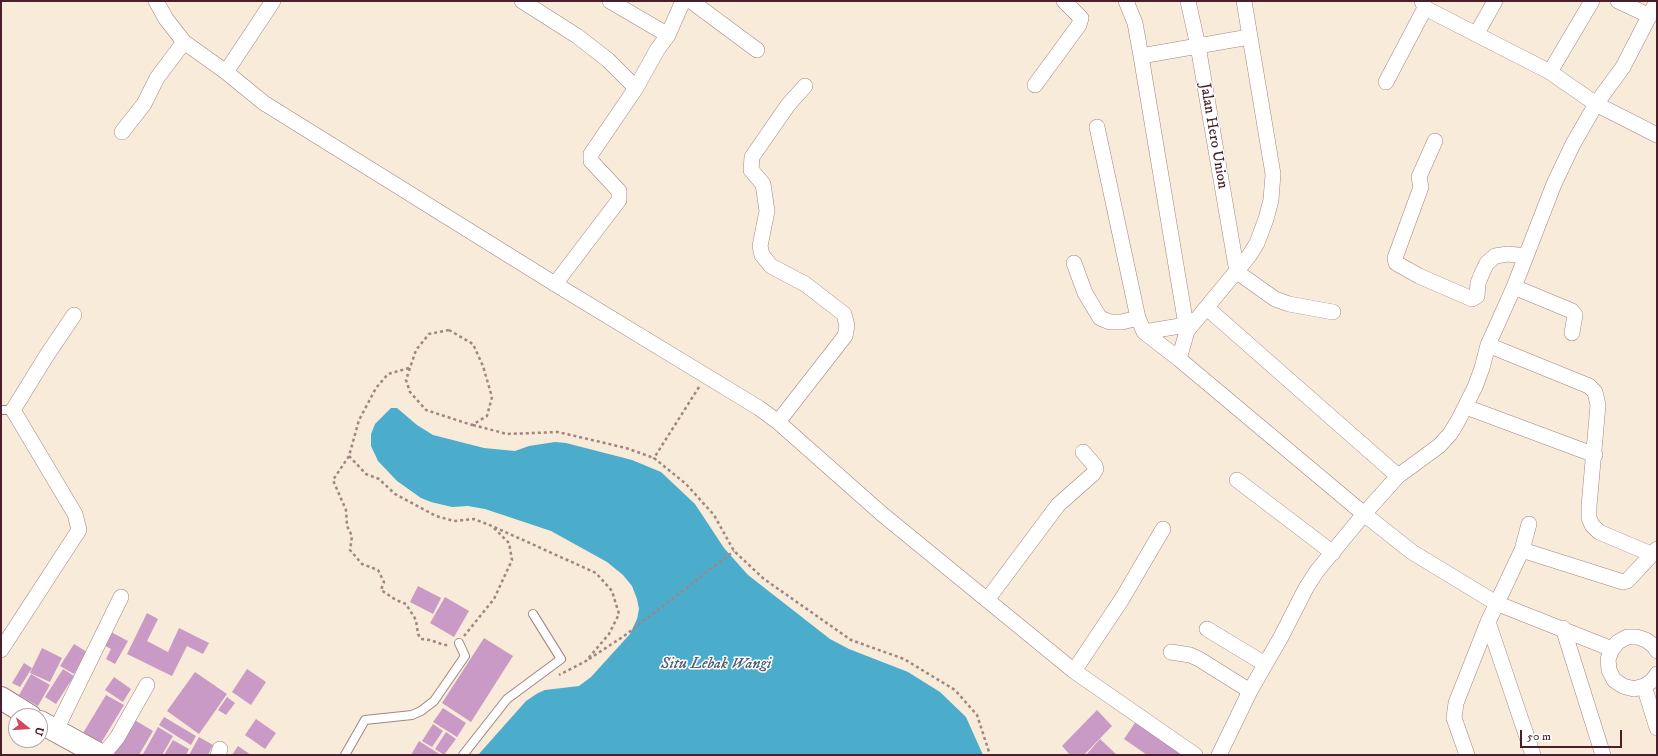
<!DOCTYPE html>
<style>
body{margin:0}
#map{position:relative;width:1658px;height:756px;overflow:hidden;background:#f8ebda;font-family:"IM FELL DW Pica",serif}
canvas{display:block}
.frame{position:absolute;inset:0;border:2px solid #4a1f2b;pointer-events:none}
.north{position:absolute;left:8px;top:708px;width:40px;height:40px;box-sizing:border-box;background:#fff;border:1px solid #b7a5aa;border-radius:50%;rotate:107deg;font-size:11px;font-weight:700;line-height:16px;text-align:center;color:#4a1f2b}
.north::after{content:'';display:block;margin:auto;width:14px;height:18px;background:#d1495b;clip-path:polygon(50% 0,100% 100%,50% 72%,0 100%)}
.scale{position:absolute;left:1520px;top:730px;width:102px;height:18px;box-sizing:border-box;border:2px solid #4a1f2b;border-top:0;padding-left:5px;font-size:12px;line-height:14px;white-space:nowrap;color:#4a1f2b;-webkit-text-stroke:3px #fff;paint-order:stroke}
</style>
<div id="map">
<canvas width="1658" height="756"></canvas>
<div class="frame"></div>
<div class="north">U</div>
<div class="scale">50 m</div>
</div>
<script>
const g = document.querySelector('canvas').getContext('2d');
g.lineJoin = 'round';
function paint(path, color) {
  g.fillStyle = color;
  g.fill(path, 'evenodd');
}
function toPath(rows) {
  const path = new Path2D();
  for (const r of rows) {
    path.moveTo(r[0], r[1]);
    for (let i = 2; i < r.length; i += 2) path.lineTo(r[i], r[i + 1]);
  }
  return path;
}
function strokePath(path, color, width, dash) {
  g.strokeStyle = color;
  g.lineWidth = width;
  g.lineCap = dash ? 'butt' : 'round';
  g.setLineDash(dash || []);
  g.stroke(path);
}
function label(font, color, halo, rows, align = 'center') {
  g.font = font + ' "IM FELL DW Pica",serif';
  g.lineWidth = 3;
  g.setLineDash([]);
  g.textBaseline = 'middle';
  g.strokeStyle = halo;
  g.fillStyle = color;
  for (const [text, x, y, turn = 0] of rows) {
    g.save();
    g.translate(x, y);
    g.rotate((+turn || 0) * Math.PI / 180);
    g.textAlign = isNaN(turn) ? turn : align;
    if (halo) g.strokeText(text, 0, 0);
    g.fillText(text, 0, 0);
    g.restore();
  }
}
const water = toPath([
 [391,408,397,408,417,425,433,435,484,448,515,451,529,446,555,442,566,443,632,460,661,472,695,504,724,548,748,575,830,639,849,649,908,672,940,692,966,717,983,755,478,755,526,701,538,693,545,690,579,686,591,677,630,634,637,619,639,609,637,599,632,586,623,575,607,562,551,531,485,509,468,506,452,507,431,502,421,498,397,481,378,461,371,446,371,434,375,424]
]);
const building = toPath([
 [418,586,441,598,433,614,410,602],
 [445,597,469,611,454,637,430,623],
 [147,613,158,619,147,641,168,652,179,628,209,643,203,654,187,646,172,676,127,654],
 [107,630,128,641,115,664,106,659,111,649,100,643],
 [484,638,513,656,471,722,442,703],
 [74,644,87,652,74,674,60,666],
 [42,648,62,658,50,682,30,673],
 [24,663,32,668,20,687,12,683],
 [63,669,74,676,56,704,45,697],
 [247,669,266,682,251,705,232,692],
 [195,672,227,694,199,734,167,711],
 [31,674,50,685,38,706,19,695],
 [114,677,131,689,123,702,105,690],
 [106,695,124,705,101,743,83,733],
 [227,697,235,703,226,715,218,710],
 [443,708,466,723,457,737,433,722],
 [1097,710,1112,726,1084,755,1070,755,1062,746],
 [164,717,196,736,191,745,159,725],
 [133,719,153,731,139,755,112,755],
 [256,719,276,733,265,749,245,735],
 [1137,720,1186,755,1147,755,1124,739],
 [433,724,443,731,432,747,422,741],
 [158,727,173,736,162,755,145,755,143,754],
 [446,732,456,739,444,755,435,749],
 [199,737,213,745,208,755,189,755],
 [1100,739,1117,755,1086,755],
 [173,740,189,749,186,755,164,755],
 [419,741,441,755,411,755],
 [238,746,251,755,232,755]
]);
const path = toPath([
 [449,330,473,344,483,366,492,397,487,416,472,425,426,410,410,392,406,380,416,350,429,334,449,330],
 [409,368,388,374,376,388,359,420,349,456,333,480,346,510,347,526,352,536,350,550,362,564,378,570,384,582,381,590,396,600,406,604,416,620,418,634,421,639,430,640,444,645,449,645],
 [699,387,654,458,686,484,714,515,734,551,764,579,851,640,904,659,955,690,977,715,990,755],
 [473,425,507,434,558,432,626,448,654,458],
 [349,456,366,474,379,479,395,494,436,516,454,521,474,519,492,526,596,573,612,591,619,614,609,634,586,661,559,675],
 [464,636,494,599,512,560,509,543,492,526],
 [589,659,624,636,734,551]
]);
const service = toPath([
 [1,410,13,410],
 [345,755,365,720,412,715,421,711,434,701,465,656,459,643],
 [463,755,507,699,561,659,533,614]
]);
const minor = toPath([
 [156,1,166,19,184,42,226,72,264,103,555,284,759,408,778,422,882,514,1074,671,1195,755],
 [522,1,577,36,608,60,636,88],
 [610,1,668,35],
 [691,1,757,50],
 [1126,1,1135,23,1141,56,1187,331],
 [1188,1,1198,46,1237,272],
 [1422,1,1425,8,1550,72,1596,104,1657,135],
 [1618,1,1650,16],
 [1477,33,1495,1],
 [1141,56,1249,37],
 [226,72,273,1],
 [1550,72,1592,1],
 [1386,82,1425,8],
 [1035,85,1079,25,1081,18,1064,1],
 [1097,127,1138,318,1144,332,1179,359],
 [122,132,144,104,157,78,184,42],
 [1435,141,1419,177,1421,187,1395,258,1396,263,1419,276,1472,299,1477,296,1478,283,1483,271,1487,263,1495,256,1508,254,1526,256],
 [1074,263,1085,293,1100,318,1110,322,1122,322,1138,318],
 [1237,272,1275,299,1289,304,1333,312],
 [555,284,619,200,619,191,591,161,591,154,636,88,657,50,668,35,683,1],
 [1514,287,1572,311,1575,315,1572,333],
 [1207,308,1398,476],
 [1144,332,1186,325],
 [1488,345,1589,386,1595,392,1598,405,1589,506,1589,518,1592,525,1599,532,1651,554],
 [1466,407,1595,455],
 [778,422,845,336,847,326,844,314,805,284,771,266,762,255,760,246,767,211,763,184,751,170,752,157,788,105,805,86],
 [1237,480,1333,553],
 [1522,550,1623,582,1627,581,1657,549],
 [987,600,1058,505,1093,474,1096,469,1095,466,1083,452],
 [1488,622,1533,755],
 [1563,628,1603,755],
 [1207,629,1265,664],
 [1612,649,1496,603,1412,552,1364,514,1398,476,1439,446,1450,434,1458,421,1475,387,1482,368,1488,345,1514,287,1554,184,1573,144,1596,104,1623,67,1657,1],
 [1,650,79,530,75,514,13,410,47,355,74,315],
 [1657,651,1654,646,1646,640,1637,637,1627,637,1618,642,1612,649,1608,659,1609,670,1614,680,1623,686,1634,689,1644,686,1652,681,1657,674],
 [1171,652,1190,655,1199,659,1250,691],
 [1074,671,1122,599,1163,529],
 [1644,686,1657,728],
 [55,732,121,597],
 [103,755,117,738,147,685],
 [218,755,220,749],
 [1219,755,1250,691,1281,637,1306,588,1317,571,1364,514,1179,359,1187,331,1249,256,1257,243,1266,219,1271,200,1273,174,1244,1],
 [1467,755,1454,718,1456,703,1488,622,1522,550,1529,524]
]);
const trunk = toPath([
 [1,698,30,716],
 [40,722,100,755]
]);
const streetNames = [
 ["Jalan Hero Union",1213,136,80]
];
const waterNames = [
 ["Situ Lebak Wangi",716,665]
];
paint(water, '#4caccb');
paint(building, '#c99ac6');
strokePath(service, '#a18582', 10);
strokePath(minor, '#a18582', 16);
strokePath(trunk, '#a18582', 24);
strokePath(path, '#a18582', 2.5, [3, 3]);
strokePath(service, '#fff', 8);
strokePath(minor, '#fff', 15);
strokePath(trunk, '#fff', 22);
label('15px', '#4a1f2b', '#fff', streetNames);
label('italic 16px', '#4b5e73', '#fff', waterNames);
</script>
